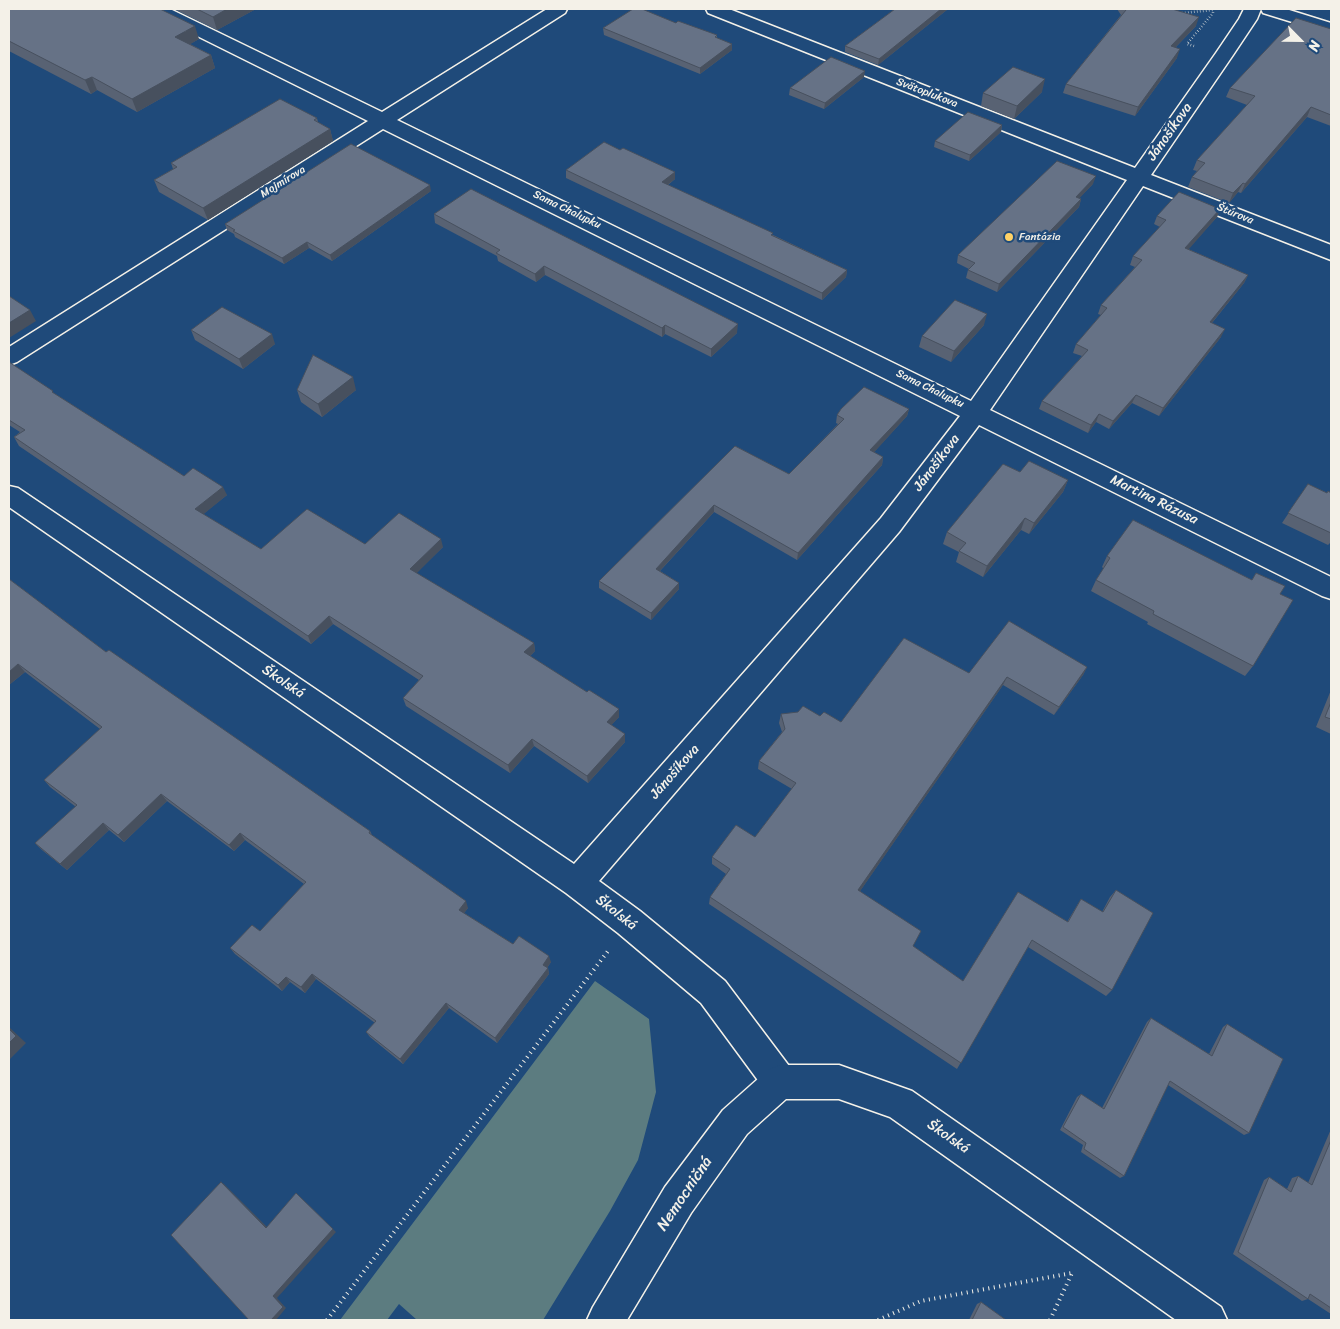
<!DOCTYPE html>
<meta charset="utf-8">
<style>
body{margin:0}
#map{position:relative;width:1340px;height:1329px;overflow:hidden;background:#1f4a7a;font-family:Sriracha,sans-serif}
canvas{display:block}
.frame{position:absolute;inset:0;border:10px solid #f4f1e8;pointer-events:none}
.north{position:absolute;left:1275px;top:15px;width:50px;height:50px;-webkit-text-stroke:4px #1f4a7a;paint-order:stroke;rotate:113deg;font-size:14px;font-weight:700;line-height:20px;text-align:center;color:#f4f1e8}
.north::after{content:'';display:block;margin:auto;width:18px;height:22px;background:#f4f1e8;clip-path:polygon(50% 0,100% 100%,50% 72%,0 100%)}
</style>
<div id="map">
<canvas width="1340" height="1329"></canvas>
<div class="frame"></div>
<div class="north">N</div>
</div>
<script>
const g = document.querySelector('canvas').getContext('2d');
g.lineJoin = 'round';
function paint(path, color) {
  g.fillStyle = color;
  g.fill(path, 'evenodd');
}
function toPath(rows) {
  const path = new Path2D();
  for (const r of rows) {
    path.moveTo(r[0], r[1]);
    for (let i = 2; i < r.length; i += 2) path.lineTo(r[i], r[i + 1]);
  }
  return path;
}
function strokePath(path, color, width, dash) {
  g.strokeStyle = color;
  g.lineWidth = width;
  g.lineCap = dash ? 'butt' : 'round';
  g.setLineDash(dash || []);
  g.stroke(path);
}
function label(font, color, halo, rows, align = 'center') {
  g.font = font + ' Sriracha,sans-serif';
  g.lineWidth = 5;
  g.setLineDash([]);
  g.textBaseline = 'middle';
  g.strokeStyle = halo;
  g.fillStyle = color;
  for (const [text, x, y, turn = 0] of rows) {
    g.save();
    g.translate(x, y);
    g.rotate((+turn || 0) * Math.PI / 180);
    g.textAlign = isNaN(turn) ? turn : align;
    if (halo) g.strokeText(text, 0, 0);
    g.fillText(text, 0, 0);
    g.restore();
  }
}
const green = toPath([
 [595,981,649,1019,656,1092,638,1160,610,1211,543,1320,417,1320,399,1304,387,1320,340,1320]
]);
const pathFar1 = toPath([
 [1182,13,1213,10],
 [1194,46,1187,44,1213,13,1213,9]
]);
const path = toPath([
 [327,1320,608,951],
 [878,1320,921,1301,1072,1273],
 [1050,1320,1072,1273]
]);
const street = toPath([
 [149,9,170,9,382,112,547,9,567,9,565,13,397,120,971,401,1127,180,708,13,706,9,729,9,1135,168,1216,53,1239,19,1244,9,1286,9,1331,23,1331,34,1263,13,1261,9,1257,19,1233,55,1151,175,1331,245,1331,260,1143,186,990,410,1331,577,1331,599,1322,596,979,425,899,532,599,881,640,911,725,981,792,1070,797,1082,792,1094,780,1099,768,1094,701,1003,618,933,566,893,9,507,9,486,18,488,574,864,881,518,960,416,383,129,17,362,9,365,9,347,368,121,151,13,149,9]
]);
const secondary = toPath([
 [780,1065,839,1065,912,1091,1221,1307,1227,1320,1176,1320,890,1117,839,1099,786,1099,747,1134,691,1213,627,1320,587,1320,593,1307,665,1187,723,1110,768,1070,780,1065]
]);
const wall = toPath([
 [9,9,199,39,190,44,211,55,215,68,137,112,97,90,91,94,9,51],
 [174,9,256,9,217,30],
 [895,9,948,9,878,65,845,52,845,46],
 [1117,9,1172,9,1196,26,1175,48,1177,58,1135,116,1063,93,1066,84,1121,15],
 [676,23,717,35,717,38,732,50,700,74,604,35,603,28],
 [1331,29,1331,126,1307,117,1241,193,1238,192,1229,203,1188,187,1192,177,1197,171,1193,170,1197,160,1247,105,1226,97,1230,88],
 [864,77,824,109,789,95,790,88],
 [1042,92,1014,119,981,106,983,93],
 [317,118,318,122,330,129,333,141,208,220,159,192,154,180,173,169,171,163],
 [1002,125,1001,132,969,161,934,147,935,141],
 [620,150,675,172,675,179,668,185,773,235,847,270,846,277,822,300,566,178,566,170],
 [1093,184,1079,198,1081,199,1079,207,997,292,966,278,968,270,969,269,957,263,958,255],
 [431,191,332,261,309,248,284,264,235,237,234,234,227,230,225,224],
 [1220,209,1217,217,1188,249,1248,275,1244,283,1212,323,1221,337,1159,416,1132,403,1109,429,1096,422,1088,433,1039,409,1042,401,1082,356,1073,353,1076,344,1101,315,1098,314,1101,305,1135,267,1130,265,1133,256,1160,227,1154,224,1157,216],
 [434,214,737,333,711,357,665,334,662,337,545,275,536,282,498,261,497,256,435,223],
 [984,325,951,362,919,347,922,336],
 [191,330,275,344,243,369,195,340],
 [9,362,55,394,184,476,227,495,203,514,261,549,365,544,443,547,416,573,534,643,535,651,530,656,619,717,611,725,625,734,625,742,588,783,534,746,510,773,406,706,403,698,419,680,333,624,311,644,19,446,14,437,20,432,9,425],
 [297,390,356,390,322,417,301,402],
 [909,409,907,416,874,452,883,457,882,465,797,560,714,512,660,571,679,583,679,589,651,620,599,588,599,581,735,446,789,474,838,424,836,423,837,415],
 [1020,472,1068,480,1063,492,1029,534,1021,530,983,577,956,562,959,552,943,544,947,532],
 [1308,484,1327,493,1331,493,1331,543,1330,543,1328,545,1282,523],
 [1107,556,1280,594,1253,666,1245,676,1147,624,1148,622,1091,591,1096,580,1104,569,1102,567],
 [9,579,106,652,370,831,372,835,468,908,464,913,513,944,551,962,547,968,548,968,549,974,497,1043,449,1008,403,1064,370,1037,366,1032,375,1023,316,979,305,993,290,982,282,991,235,954,230,948,260,931,304,884,245,840,234,851,167,801,124,842,109,830,67,870,42,850,35,843,76,807,50,787,44,780,100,729,25,672,9,685],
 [1087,667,1083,675,1054,715,1003,685,860,891,913,946,963,981,1018,892,1067,922,1081,899,1102,912,1110,897,1116,890,1112,990,1106,996,1028,947,957,1069,709,904,710,897,726,874,712,864,712,857,755,837,792,789,758,769,759,761,782,732,779,723,781,714,820,716,841,722,969,673],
 [1331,690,1331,734,1316,727],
 [1151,1018,1209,1054,1223,1027,1227,1024,1249,1133,1244,1135,1168,1085,1124,1176,1120,1178,1081,1152,1083,1145,1060,1130,1077,1097,1081,1094,1102,1108,1147,1022],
 [1331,1129,1331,1314,1308,1299,1302,1301,1233,1254,1264,1180,1269,1177,1287,1189,1292,1178,1298,1176,1308,1183],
 [981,1302,1006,1320,969,1320,977,1304]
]);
const shadedWall = toPath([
 [227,9,256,9,217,30,213,17],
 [941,9,948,9,878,65,879,59],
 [1199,17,1196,26,1168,55,1171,46],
 [195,26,199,39,180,50,175,37],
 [732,44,732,50,700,74,700,68],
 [1180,49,1177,58,1135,116,1138,107],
 [211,55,215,68,137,112,132,99],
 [865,71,864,77,824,109,825,103],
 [92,77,97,90,91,94,85,80],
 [1045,79,1042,92,1014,119,1017,106],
 [1311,107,1307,117,1241,193,1245,184],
 [1002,125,1001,132,969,161,970,155],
 [330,129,333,141,208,220,203,208],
 [675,172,675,179,662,189,662,182],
 [1096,176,1093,184,1073,205,1076,197],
 [1243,183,1238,192,1229,203,1233,193],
 [430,185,431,191,332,261,330,255],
 [1081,199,1079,207,997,292,999,284],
 [1220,209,1217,217,1182,257,1185,248],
 [307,242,309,248,284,264,282,258],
 [544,266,545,275,536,282,535,274],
 [847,270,846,277,822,300,822,293],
 [1248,275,1244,283,1206,330,1210,322],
 [30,310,36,321,9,338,9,323],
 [987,314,984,325,951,362,954,351],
 [738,324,737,333,711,357,711,349],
 [665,325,665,334,662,337,662,328],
 [1225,329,1221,337,1159,416,1163,408],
 [272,334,275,344,243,369,239,359],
 [353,377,356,390,322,417,318,404],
 [1136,395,1132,403,1109,429,1113,421],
 [909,409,907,416,869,458,870,450],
 [1099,414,1096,422,1088,433,1091,425],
 [883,457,882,465,797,560,798,553],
 [1068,480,1063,492,1029,534,1034,523],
 [223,487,227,495,199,518,195,509],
 [714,505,714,512,656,575,656,569],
 [1025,518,1021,530,983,577,987,566],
 [441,539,443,547,412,578,410,569],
 [679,583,679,589,651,620,651,613],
 [329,616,333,624,311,644,308,636],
 [534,643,535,651,526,660,524,652],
 [18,664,25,672,9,685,9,672],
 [1087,667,1083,675,1054,715,1059,707],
 [1007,677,1003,685,856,897,858,890],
 [619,709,619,717,607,730,607,722],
 [625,734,625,742,588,783,587,776],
 [532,739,534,746,510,773,508,765],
 [161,794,167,801,124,842,118,835],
 [103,823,109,830,67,870,60,864],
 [240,833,245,840,234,851,229,845],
 [466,901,468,908,462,916,459,910],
 [549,956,551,962,545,971,543,965],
 [548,968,549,974,497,1043,495,1038],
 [312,974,316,979,305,993,301,987],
 [286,977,290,982,282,991,278,985],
 [446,1003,449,1008,403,1064,400,1059],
 [9,1027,26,1043,9,1060],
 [221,1182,224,1184,270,1230,266,1228],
 [296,1193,336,1232,277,1298,286,1308,276,1320,271,1320,273,1296]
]);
const building = toPath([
 [9,9,160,9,195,26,175,37,211,55,132,99,92,77,85,80,9,41,9,9],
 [197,9,227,9,213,17,197,9],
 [633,9,642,9,676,23,678,21,717,35,715,37,732,44,700,68,603,28,633,9],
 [895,9,941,9,879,59,845,46,895,9],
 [1125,9,1172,9,1199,17,1171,46,1180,49,1138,107,1066,84,1126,10,1125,9],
 [1296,18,1331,29,1331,115,1311,107,1245,184,1243,183,1233,193,1192,177,1205,163,1197,160,1255,96,1230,88,1296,18],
 [831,57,865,71,825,103,790,88,831,57],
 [1013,67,1045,79,1017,106,983,93,1013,67],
 [280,99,317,118,314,120,330,129,203,208,154,180,177,167,171,163,280,99],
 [968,112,1002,125,970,155,935,141,968,112],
 [604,142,620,150,623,148,675,172,662,182,773,233,771,235,847,270,822,293,566,170,604,142],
 [351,144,430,185,330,255,307,242,282,258,233,231,235,230,225,224,351,144],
 [1057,161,1096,176,1076,197,1081,199,999,284,968,270,975,263,958,255,1057,161],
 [471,189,738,324,711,349,665,325,662,328,544,266,535,274,496,253,500,250,434,214,471,189],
 [1179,192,1220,209,1185,248,1248,275,1210,322,1225,329,1163,408,1136,395,1113,421,1099,414,1091,425,1042,401,1088,350,1076,344,1107,308,1101,305,1142,260,1133,256,1166,220,1157,216,1179,192],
 [9,296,30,310,9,323,9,296],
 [955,300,987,314,954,351,922,336,955,300],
 [222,307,272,334,239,359,191,330,222,307],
 [313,355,353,377,318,404,297,390,313,355],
 [9,362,53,391,52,392,184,476,193,468,223,487,195,509,261,549,307,509,365,544,399,513,441,539,410,569,534,643,524,652,587,692,589,690,619,709,607,722,625,734,587,776,532,739,508,765,403,698,423,676,329,616,308,636,14,437,25,430,9,420,9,362],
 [864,387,909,409,870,450,883,457,798,553,714,505,656,569,679,583,651,613,599,581,735,446,789,474,844,419,837,415,841,409,864,387],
 [1029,461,1068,480,1034,523,1025,518,987,566,959,551,966,543,947,532,1003,464,1020,472,1029,461],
 [1308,484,1327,493,1328,491,1331,493,1331,533,1288,513,1308,484],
 [1133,520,1252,580,1256,573,1285,586,1280,594,1293,600,1253,666,1153,614,1154,611,1096,580,1110,558,1107,556,1133,520],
 [9,579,106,652,109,650,370,831,369,833,466,901,459,910,513,944,519,936,549,956,543,965,548,968,495,1038,446,1003,400,1059,366,1032,376,1021,312,974,301,987,286,977,278,985,230,948,252,925,260,931,306,882,240,833,229,845,161,794,118,835,103,823,60,864,35,843,77,805,44,780,102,727,18,664,9,672,9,579],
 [1009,621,1087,667,1059,707,1007,677,858,890,921,931,913,946,963,981,1018,892,1068,922,1081,899,1103,912,1116,890,1153,913,1112,990,1032,940,961,1063,710,897,730,869,712,857,736,825,755,837,796,783,759,761,785,729,781,714,798,712,803,706,820,716,824,712,841,722,904,638,969,673,1009,621],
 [1331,702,1331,719,1325,717,1331,702],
 [1151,1018,1212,1056,1227,1024,1283,1059,1249,1133,1170,1081,1124,1176,1084,1149,1086,1143,1063,1127,1081,1094,1104,1109,1151,1018],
 [9,1029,16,1036,9,1043,9,1029],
 [1331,1140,1331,1308,1310,1294,1308,1299,1238,1252,1269,1177,1291,1192,1298,1176,1312,1185,1331,1140],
 [221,1182,266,1228,296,1193,333,1229,273,1296,283,1307,271,1320,249,1320,171,1235,221,1182],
 [981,1302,1006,1320,972,1320,981,1302]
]);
const markers = [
 [1009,237,5,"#ffd166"]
];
const farStreetnames = [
 ["Svätoplukova",927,93,21],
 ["Mojmírova",283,182,-32],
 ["Sama Chalupku",567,210,26],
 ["Štúrova",1235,214,22],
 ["Sama Chalupku",930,389,26]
];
const farPoinames = [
 ["Fantázia",1019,237]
];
const streetNames = [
 ["Jánošíkova",1170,132,-55],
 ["Jánošíkova",937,463,-53],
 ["Martina Rázusa",1154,500,26],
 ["Školská",283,682,34],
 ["Jánošíkova",675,772,-49],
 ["Školská",616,913,38],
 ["Školská",948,1137,35]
];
const nearStreetnames = [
 ["Nemocničná",685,1194,-56]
];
paint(green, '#5c7c80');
strokePath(street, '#f4f1e8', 3);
strokePath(secondary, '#f4f1e8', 3);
strokePath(pathFar1, '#f4f1e8', 2.5, [0.5, 2.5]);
strokePath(path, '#f4f1e8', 4, [1, 4.5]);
paint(street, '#1f4a7a');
paint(secondary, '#1f4a7a');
paint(wall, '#586273');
paint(shadedWall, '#47505e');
paint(building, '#667286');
strokePath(building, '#47505e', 1);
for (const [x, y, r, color] of markers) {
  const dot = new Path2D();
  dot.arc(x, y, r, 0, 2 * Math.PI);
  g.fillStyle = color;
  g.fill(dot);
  strokePath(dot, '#1f4a7a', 2);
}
label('11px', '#f4f1e8', '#1f4a7a', farStreetnames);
label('11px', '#f4f1e8', '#1f4a7a', farPoinames, 'left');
label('14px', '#f4f1e8', '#1f4a7a', streetNames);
label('16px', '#f4f1e8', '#1f4a7a', nearStreetnames);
</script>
